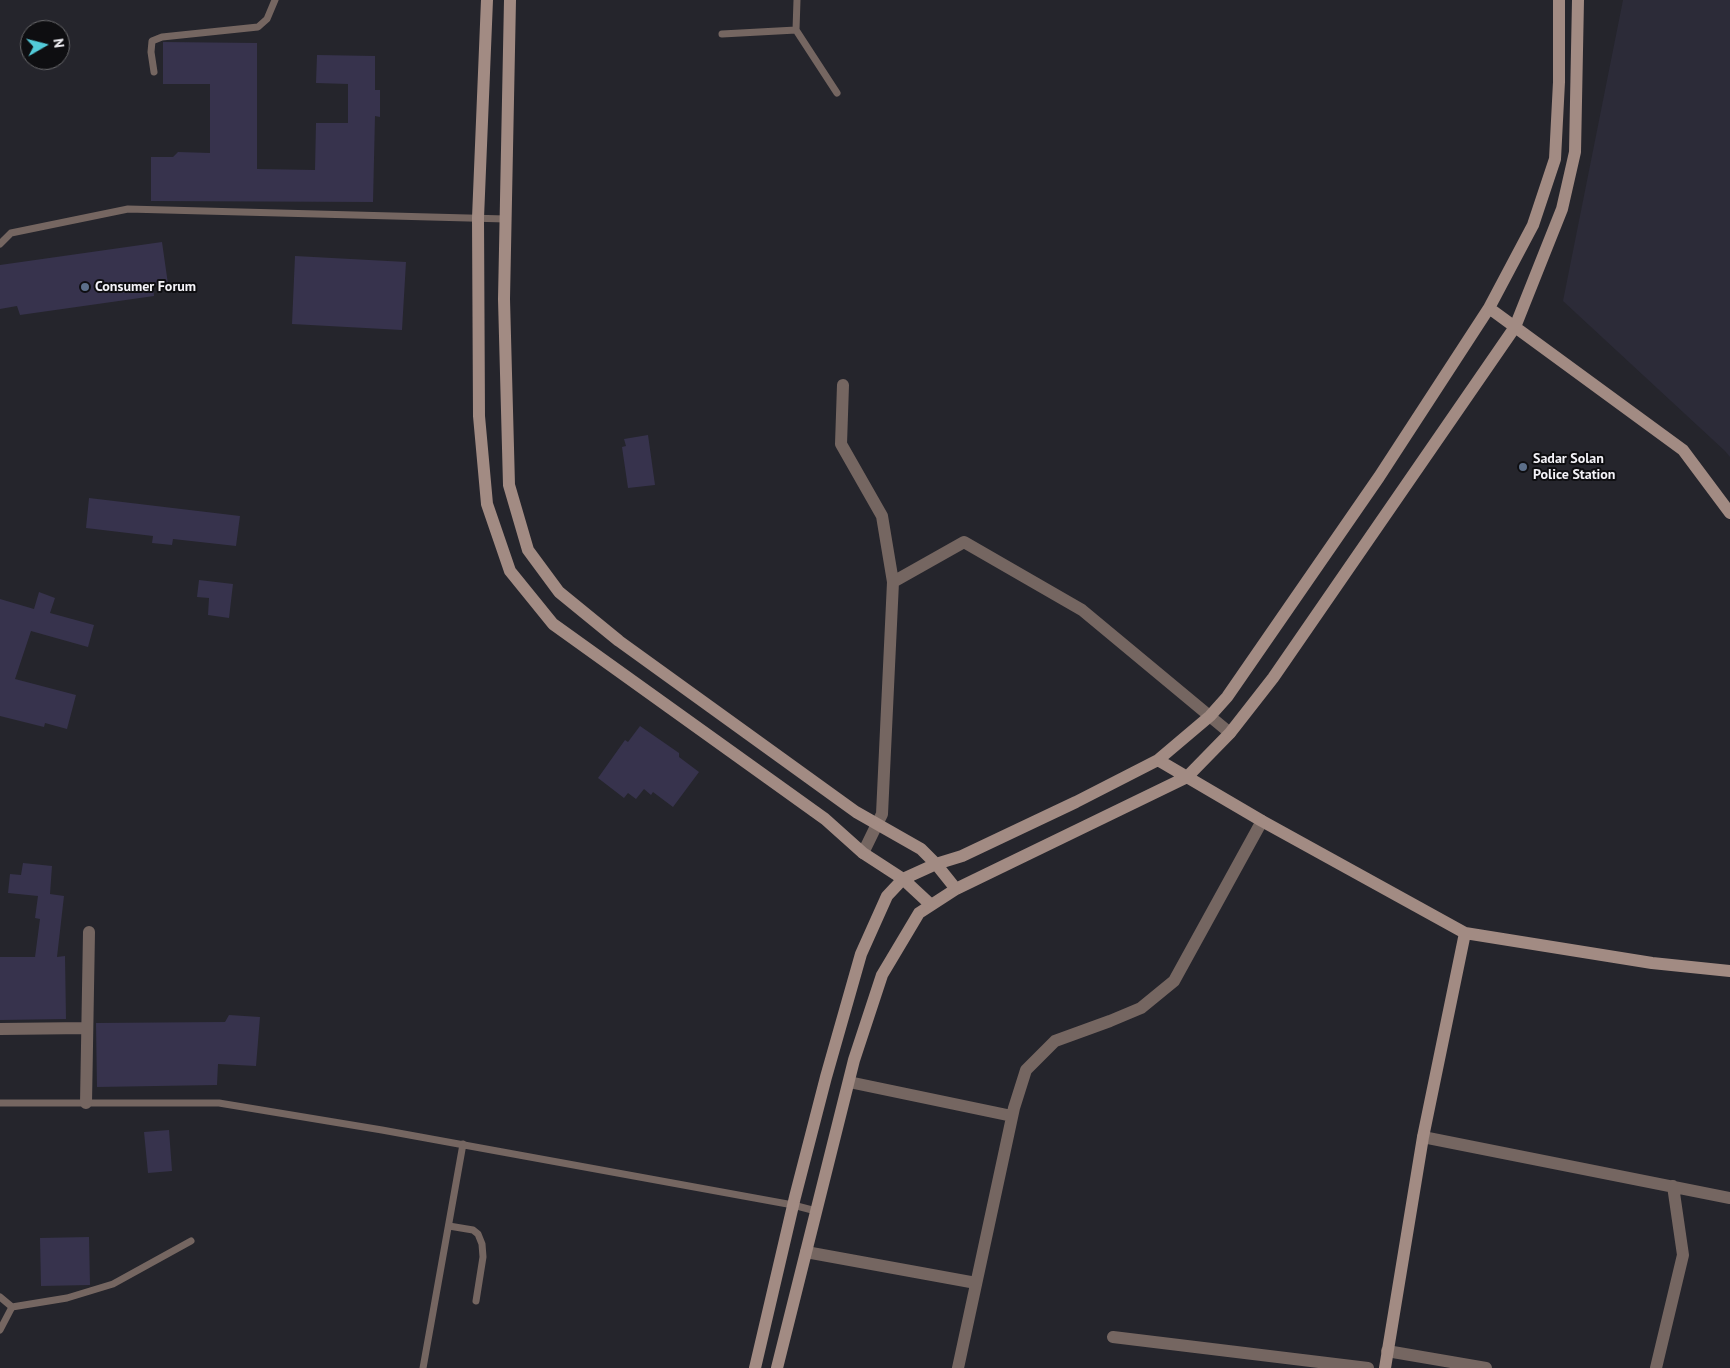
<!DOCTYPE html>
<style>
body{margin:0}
#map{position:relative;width:1730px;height:1368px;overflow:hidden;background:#25252c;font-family:"PT Sans",sans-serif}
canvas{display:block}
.north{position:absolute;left:20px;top:20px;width:50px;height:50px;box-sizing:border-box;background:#0e0e11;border:1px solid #6a6a6d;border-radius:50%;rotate:82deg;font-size:14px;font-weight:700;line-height:20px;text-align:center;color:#f4f3f8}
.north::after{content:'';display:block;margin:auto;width:18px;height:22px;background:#52cbd9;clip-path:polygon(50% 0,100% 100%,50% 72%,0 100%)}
</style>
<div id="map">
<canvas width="1730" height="1368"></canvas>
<div class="north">N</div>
</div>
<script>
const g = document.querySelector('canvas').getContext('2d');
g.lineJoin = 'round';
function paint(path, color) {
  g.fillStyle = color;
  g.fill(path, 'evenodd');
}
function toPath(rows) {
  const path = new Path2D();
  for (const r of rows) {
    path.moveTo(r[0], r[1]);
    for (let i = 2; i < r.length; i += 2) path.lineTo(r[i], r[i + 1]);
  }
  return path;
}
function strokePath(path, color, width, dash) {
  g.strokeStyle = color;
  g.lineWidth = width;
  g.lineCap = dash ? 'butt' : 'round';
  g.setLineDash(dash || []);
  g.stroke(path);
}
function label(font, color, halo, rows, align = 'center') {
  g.font = font + ' "PT Sans",sans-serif';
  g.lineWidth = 4;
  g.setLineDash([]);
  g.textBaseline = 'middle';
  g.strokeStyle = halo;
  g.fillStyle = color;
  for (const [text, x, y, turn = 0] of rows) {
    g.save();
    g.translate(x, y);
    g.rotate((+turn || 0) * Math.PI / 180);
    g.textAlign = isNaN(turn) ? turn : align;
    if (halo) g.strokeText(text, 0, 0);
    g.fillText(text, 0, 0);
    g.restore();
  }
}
const built = toPath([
 [1623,0,1730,0,1730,457,1725,451,1563,301]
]);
const building = toPath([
 [163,42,257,43,257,169,315,170,316,123,348,123,348,84,316,83,317,55,375,56,375,90,380,90,380,117,375,116,373,202,151,201,151,157,173,157,178,152,210,153,210,84,163,84],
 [162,242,168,284,153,286,154,296,20,315,17,306,0,309,0,265],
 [295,256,406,262,402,330,292,324],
 [648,435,655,485,628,488,622,447,626,446,624,439],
 [89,498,240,516,236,546,173,539,172,545,152,543,153,536,86,528],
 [199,580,233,584,229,618,208,615,209,598,197,597],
 [39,592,55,598,50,613,94,625,88,647,31,631,15,679,76,695,67,729,45,723,44,727,0,716,0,599,34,609],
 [640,726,679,753,679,757,699,772,673,807,653,792,651,795,644,789,636,799,628,793,624,798,598,778,625,740,628,742],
 [23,863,52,866,50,894,64,896,57,957,65,956,66,1019,0,1020,0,957,35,957,40,919,35,918,38,896,8,893,10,874,21,875],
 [229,1015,260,1017,256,1066,218,1064,217,1085,97,1087,96,1023,225,1022],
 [169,1130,172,1171,148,1173,144,1132],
 [89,1237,90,1285,41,1286,40,1238]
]);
const lane = toPath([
 [797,0,796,30,837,93],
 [722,34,796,30],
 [154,72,151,52,152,41,162,37,258,27,267,19,275,0],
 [0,244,11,233,128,209,506,219],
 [0,1103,219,1103,382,1130,793,1205,816,1211],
 [449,1226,473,1230,478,1234,482,1244,483,1257,476,1301],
 [0,1297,12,1307,67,1298,113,1284,191,1241],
 [0,1330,12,1307],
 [423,1368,463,1144]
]);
const street = toPath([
 [843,385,841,444,882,516,893,582,882,814,863,853],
 [893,582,964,542,1082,610,1230,733],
 [0,1029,87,1028],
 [849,1082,1012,1116],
 [86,1103,89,932],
 [1423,1137,1730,1198],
 [806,1252,976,1283],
 [1113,1337,1368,1368],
 [1387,1351,1486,1368],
 [958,1368,1014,1108,1026,1070,1055,1041,1110,1021,1141,1008,1174,981,1262,821],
 [1656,1368,1683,1255,1673,1186]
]);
const secondary = toPath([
 [487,0,478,218,479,416,487,504,510,571,553,624,825,819,863,853,903,879,931,905],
 [510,0,504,299,509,485,528,550,559,592,619,641,856,812,921,849,936,864,956,889],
 [1489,308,1683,450,1730,513],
 [1158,760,1262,821,1465,933,1652,963,1730,971],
 [755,1368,795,1197,826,1077,861,954,887,896,903,879,936,864,962,856,1076,802,1158,760,1210,716,1227,697,1379,477,1489,308,1533,225,1555,159,1559,82,1559,0],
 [777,1368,854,1060,882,975,919,913,956,889,1187,777,1230,733,1273,678,1515,327,1562,209,1575,152,1578,0],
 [1385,1368,1423,1137,1465,933]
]);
const markers = [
 [85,287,5,"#5c6f8a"],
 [1523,467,5,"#5c6f8a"]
];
const poiNames = [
 ["Consumer Forum",95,287],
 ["Sadar Solan",1533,459],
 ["Police Station",1533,475]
];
paint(built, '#2c2b38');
paint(building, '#37334d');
strokePath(lane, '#756661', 7);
strokePath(street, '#756661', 12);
strokePath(secondary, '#a28b83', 12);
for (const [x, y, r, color] of markers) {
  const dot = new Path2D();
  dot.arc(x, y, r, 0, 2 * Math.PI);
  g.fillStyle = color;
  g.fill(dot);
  strokePath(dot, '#0e0e11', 2);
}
label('bold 14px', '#f4f3f8', '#0e0e11', poiNames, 'left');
</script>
